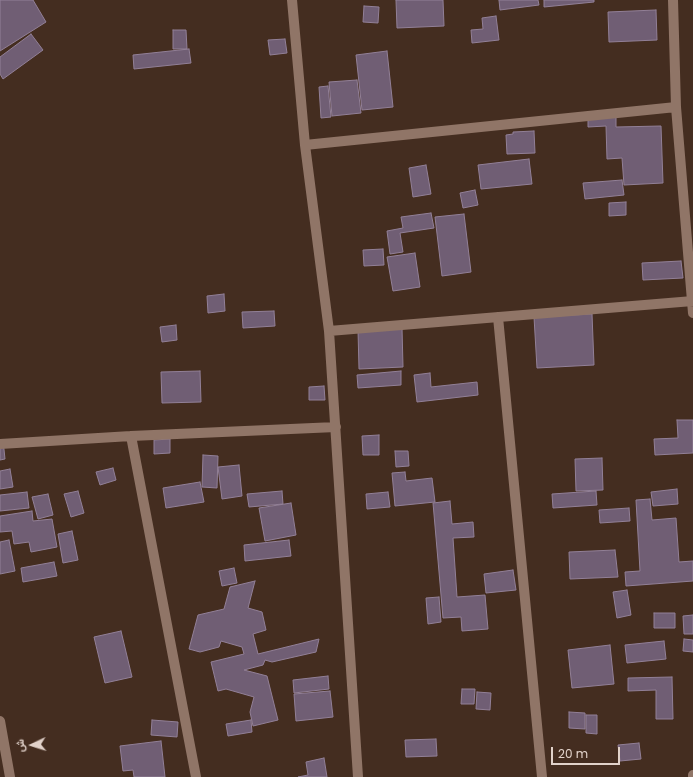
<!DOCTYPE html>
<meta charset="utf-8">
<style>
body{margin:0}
#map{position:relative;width:693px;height:777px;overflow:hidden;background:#442d20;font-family:Poppins,Vazirmatn,sans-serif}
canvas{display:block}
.north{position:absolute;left:12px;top:725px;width:40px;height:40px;-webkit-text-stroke:3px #442d20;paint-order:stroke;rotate:266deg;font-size:11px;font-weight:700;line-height:16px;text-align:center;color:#e1d2ca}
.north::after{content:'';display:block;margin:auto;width:14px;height:18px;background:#e1d2ca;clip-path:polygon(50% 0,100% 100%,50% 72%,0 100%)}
.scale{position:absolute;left:551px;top:747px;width:69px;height:18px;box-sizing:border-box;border:2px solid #e1d2ca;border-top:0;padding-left:5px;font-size:12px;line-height:14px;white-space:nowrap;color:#e1d2ca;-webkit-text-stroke:3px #442d20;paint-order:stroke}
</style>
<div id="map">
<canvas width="693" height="777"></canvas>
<div class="north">ش</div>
<div class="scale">20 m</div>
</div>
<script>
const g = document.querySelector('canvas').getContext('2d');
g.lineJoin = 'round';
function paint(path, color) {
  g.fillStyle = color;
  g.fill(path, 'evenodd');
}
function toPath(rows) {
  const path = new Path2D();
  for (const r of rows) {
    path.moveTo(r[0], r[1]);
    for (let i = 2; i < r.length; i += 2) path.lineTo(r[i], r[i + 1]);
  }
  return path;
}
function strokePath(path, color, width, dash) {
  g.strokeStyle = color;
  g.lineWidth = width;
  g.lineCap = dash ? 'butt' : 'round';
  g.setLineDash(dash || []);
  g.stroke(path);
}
const building = toPath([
 [0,0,33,0,46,22,0,51,0,0],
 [396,0,443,0,444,26,397,28,396,0],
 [499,0,538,0,539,5,500,10,499,0],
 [544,0,594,0,594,2,544,7,544,0],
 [364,6,379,7,378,23,363,22,364,6],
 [656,10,657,40,609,42,608,12,656,10],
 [496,16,499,40,472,43,471,30,483,29,482,18,496,16],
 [173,30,186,30,187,49,173,49,173,30],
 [31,34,43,50,3,79,0,74,0,57,31,34],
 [285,39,287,53,270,55,268,40,285,39],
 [189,49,191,63,134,69,133,55,189,49],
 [387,51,393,107,362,110,356,55,387,51],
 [357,80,361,113,332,116,329,82,357,80],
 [328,86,331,117,321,118,319,87,328,86],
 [588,113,616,113,616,127,661,126,663,183,624,185,622,158,607,159,606,126,588,127,588,113],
 [534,131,535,153,507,154,506,135,513,134,513,132,534,131],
 [529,159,532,184,481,189,478,165,529,159],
 [426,165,431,194,413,197,409,168,426,165],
 [622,180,624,195,585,199,583,183,622,180],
 [475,190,478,205,463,208,460,193,475,190],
 [626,202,626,215,609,216,609,203,626,202],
 [431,213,434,228,400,233,403,252,390,254,387,231,403,228,401,217,431,213],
 [464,214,471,272,442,276,435,217,464,214],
 [383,249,384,265,364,266,363,250,383,249],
 [415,253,420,287,393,291,387,257,415,253],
 [681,261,683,278,643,280,642,263,681,261],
 [224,294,225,311,208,313,207,296,224,294],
 [274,311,275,326,243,328,242,312,274,311],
 [592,314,594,365,537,368,534,317,592,314],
 [176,325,177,340,162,342,160,327,176,325],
 [402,328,403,367,359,369,358,330,402,328],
 [200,371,201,402,162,403,161,372,200,371],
 [401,371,401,385,358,388,357,375,401,371],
 [430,373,431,387,477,382,478,395,417,402,414,375,430,373],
 [324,386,325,400,309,400,309,387,324,386],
 [677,420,693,420,693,453,655,455,654,439,678,438,677,420],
 [379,435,379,455,363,455,362,436,379,435],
 [170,439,170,453,154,454,154,440,170,439],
 [3,440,5,459,0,460,0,441,3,440],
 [395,451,408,451,409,466,396,467,395,451],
 [203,455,218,456,217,488,202,487,203,455],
 [602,458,603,490,576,491,575,459,602,458],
 [239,465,242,496,222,499,218,467,239,465],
 [113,468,116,480,100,485,96,472,113,468],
 [10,469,13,487,0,489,0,471,10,469],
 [405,472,406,481,432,478,435,502,395,506,392,473,405,472],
 [200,482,204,502,166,508,163,488,200,482],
 [677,489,678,504,653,506,651,492,677,489],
 [78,491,84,513,71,517,64,494,78,491],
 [282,491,283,504,249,507,247,494,282,491],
 [596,491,597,505,553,508,552,494,596,491],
 [27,492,29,508,0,511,0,495,27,492],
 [388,492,390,507,367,509,366,494,388,492],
 [48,494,53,515,38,519,32,497,48,494],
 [650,499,652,520,676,518,679,562,693,561,693,581,626,586,625,572,640,571,636,500,650,499],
 [450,501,452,524,473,522,474,537,453,538,457,597,485,595,488,629,462,631,461,617,443,618,433,503,450,501],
 [291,503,296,535,265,541,259,508,291,503],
 [629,508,630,521,600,523,599,510,629,508],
 [32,511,33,521,52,519,57,547,31,552,29,542,14,544,12,531,0,532,0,516,32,511],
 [72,531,78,560,63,563,58,534,72,531],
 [9,540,15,571,0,574,0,542,9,540],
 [289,540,291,556,245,561,244,545,289,540],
 [615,550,618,577,570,579,569,552,615,550],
 [54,562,57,576,23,582,21,568,54,562],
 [234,568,237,583,222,586,219,571,234,568],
 [513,570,516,590,486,593,484,574,513,570],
 [255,581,248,608,262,612,266,630,253,634,258,654,319,639,316,652,272,662,265,660,263,665,244,670,267,676,278,720,253,726,250,712,254,697,226,689,218,691,211,662,244,654,242,647,221,641,219,647,200,652,189,649,198,615,224,609,230,587,255,581],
 [627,590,631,615,617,618,613,592,627,590],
 [439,597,441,622,428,624,426,598,439,597],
 [654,613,675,613,675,628,654,628,654,613],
 [693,615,693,634,684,634,683,616,693,615],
 [121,631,132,677,105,683,94,637,121,631],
 [684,639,693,640,693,652,683,651,684,639],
 [664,641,666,659,627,663,625,645,664,641],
 [610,645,614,684,572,688,568,650,610,645],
 [328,676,329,689,294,693,293,680,328,676],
 [672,677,673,719,656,719,656,690,628,691,628,678,672,677],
 [462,689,475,689,474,704,461,704,462,689],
 [330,691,333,717,296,721,294,694,330,691],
 [477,692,491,693,490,710,476,709,477,692],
 [569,712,585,713,585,729,569,728,569,712],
 [586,715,597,715,597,734,586,733,586,715],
 [152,720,178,722,177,737,151,735,152,720],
 [251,720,252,732,228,736,226,724,251,720],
 [436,739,437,756,406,757,405,740,436,739],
 [161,741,165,777,134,777,133,770,123,771,120,746,161,741],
 [639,743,641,759,620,761,618,745,639,743],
 [324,758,327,777,298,777,308,775,306,762,324,758]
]);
const minor = toPath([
 [292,0,305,145,329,331,358,777],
 [673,0,676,107,693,313],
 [305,145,676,107],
 [498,317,542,777],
 [329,331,693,301],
 [131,436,196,777],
 [0,444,131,436,336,427],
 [0,721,10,777],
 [693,777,693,775]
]);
paint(building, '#705e74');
strokePath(building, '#928097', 1);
strokePath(minor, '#907567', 10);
</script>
